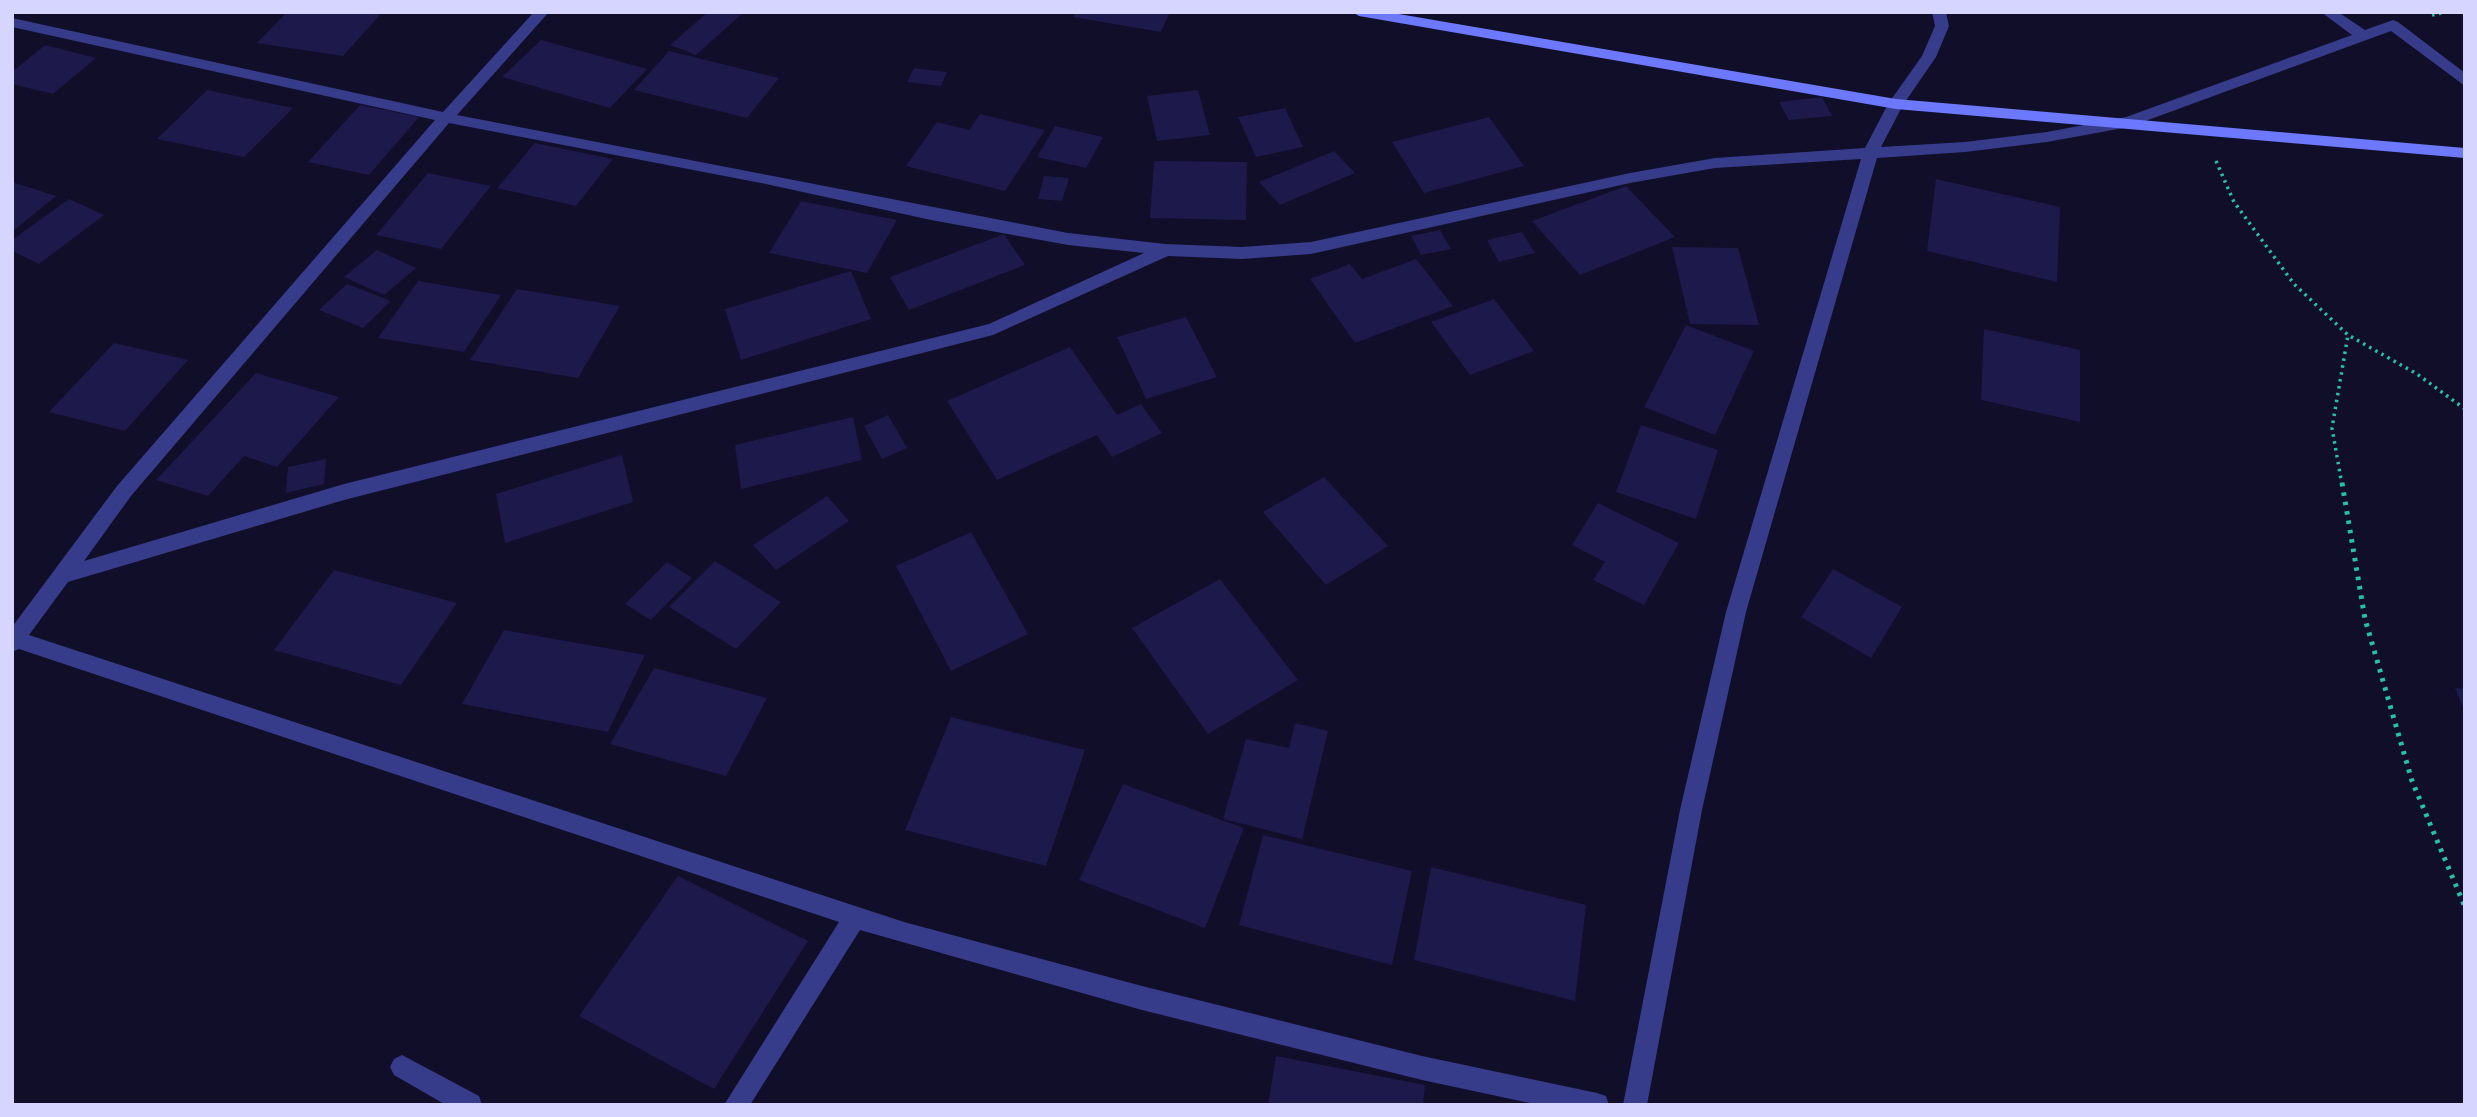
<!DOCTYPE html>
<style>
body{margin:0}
#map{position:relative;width:2477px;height:1117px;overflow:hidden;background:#100e28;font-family:"IBM Plex Sans",sans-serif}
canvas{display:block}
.frame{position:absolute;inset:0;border:14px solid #d6d5ff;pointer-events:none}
</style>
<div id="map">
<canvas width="2477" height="1117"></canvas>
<div class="frame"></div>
</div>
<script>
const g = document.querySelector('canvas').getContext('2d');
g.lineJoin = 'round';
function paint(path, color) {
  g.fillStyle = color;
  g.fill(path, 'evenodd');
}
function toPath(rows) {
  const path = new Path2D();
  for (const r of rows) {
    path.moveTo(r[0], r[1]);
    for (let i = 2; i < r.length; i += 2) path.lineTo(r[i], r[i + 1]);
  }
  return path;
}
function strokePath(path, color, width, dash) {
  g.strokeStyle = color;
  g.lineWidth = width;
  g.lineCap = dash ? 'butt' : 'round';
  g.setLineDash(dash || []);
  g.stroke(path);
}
const building = toPath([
 [287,12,373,12,380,15,343,56,257,43],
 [708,12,744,12,696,55,670,45],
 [1076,12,1170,12,1161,32,1073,17],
 [541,40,647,69,610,108,502,77],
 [45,45,96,58,53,94,12,84,12,72],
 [669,51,779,78,747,118,634,90],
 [914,68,947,72,941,86,907,82],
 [207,90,293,108,244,157,157,139],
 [1198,90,1210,135,1157,141,1147,96],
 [1822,97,1832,116,1789,120,1779,102],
 [360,105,419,117,369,175,308,162],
 [1285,108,1303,147,1256,157,1238,117],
 [980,114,1045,130,1005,191,906,166,937,122,969,130],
 [1489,117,1524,166,1424,193,1392,142],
 [1055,126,1103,137,1086,168,1037,157],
 [535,143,613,159,576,206,497,188],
 [1334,151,1355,173,1280,205,1259,182],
 [1154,161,1247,162,1246,220,1150,218],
 [428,173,491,186,441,249,376,235],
 [1044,176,1069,178,1062,201,1038,199],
 [1936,179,2060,207,2057,282,1927,251],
 [12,182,56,196,12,232],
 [1626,186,1675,237,1580,275,1532,221],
 [69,199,104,215,39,264,12,251,12,240],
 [801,201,897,220,867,273,769,253],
 [1440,230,1451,249,1421,255,1411,236],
 [1522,232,1535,253,1499,262,1487,240],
 [1004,234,1025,265,909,310,890,277],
 [1672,247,1738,248,1759,325,1690,324],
 [377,250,416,268,384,295,344,277],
 [1416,259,1453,306,1355,343,1310,279,1350,264,1362,279],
 [851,271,871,319,741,360,725,309],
 [418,281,501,295,464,352,378,338],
 [347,284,391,301,363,328,319,310],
 [517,289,620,306,578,378,470,360],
 [1494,299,1534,351,1470,375,1431,322],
 [1186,317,1217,377,1146,399,1117,337],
 [1686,325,1754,351,1715,435,1644,407],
 [1984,329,2080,350,2080,422,1981,400],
 [114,343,188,360,125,431,49,412],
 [1070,347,1117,415,1141,404,1162,433,1112,457,1097,435,997,480,947,401],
 [256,373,339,397,277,467,244,456,208,496,156,480],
 [888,415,907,448,882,459,864,426],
 [853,417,862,460,741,489,735,445],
 [1641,425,1718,450,1696,519,1616,492],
 [622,455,633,502,505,543,496,494],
 [326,459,324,484,286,493,288,467],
 [1324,477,1388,546,1326,585,1263,512],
 [827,496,849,521,776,570,753,545],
 [1598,503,1679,543,1644,605,1593,580,1605,562,1572,545],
 [971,532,1028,634,951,671,896,566],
 [715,561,781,602,736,649,669,607],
 [667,562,692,578,651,620,625,604],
 [1833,569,1902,607,1871,658,1801,617],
 [334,570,457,603,401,685,274,650],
 [1220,579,1298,680,1208,734,1132,628],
 [504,630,645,655,608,732,462,704],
 [654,668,767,698,726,776,610,744],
 [2455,688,2465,689,2465,712],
 [951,717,1085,750,1046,866,905,830],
 [1295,723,1328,731,1302,839,1223,819,1246,739,1289,748],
 [1123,784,1244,828,1205,928,1079,880],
 [1263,835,1412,871,1392,965,1239,925],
 [1431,867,1586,905,1575,1001,1414,960],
 [678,876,808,941,714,1089,579,1016],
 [1276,1056,1425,1085,1423,1105,1268,1105]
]);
const pathFar1 = toPath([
 [2432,15,2445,12],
 [2216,161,2234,202,2294,284,2348,335,2417,374,2465,409],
 [2342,485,2332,428,2348,335]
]);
const path = toPath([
 [2342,483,2365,619,2412,781,2465,907]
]);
const minor = toPath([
 [534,12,549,12,457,115,1068,233,1165,244,1242,247,1311,242,1630,173,1715,158,1865,148,1888,104,1922,56,1935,26,1932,12,1946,12,1949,26,1936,57,1903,105,1881,147,1965,142,2047,132,2126,117,2352,35,2321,12,2338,12,2365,30,2393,20,2398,22,2465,73,2465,86,2391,31,2129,127,2047,142,1965,152,1877,158,1746,612,1702,810,1647,1105,1623,1105,1680,810,1726,612,1861,159,1715,168,1630,183,1311,254,1242,259,1168,256,993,335,344,500,68,582,29,635,904,922,1142,986,1422,1056,1597,1093,1606,1096,1609,1105,1539,1105,1422,1080,1142,1010,860,930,750,1105,724,1105,839,922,19,649,12,652,12,627,117,486,435,120,12,27,12,18,443,112,534,12],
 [449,123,766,184,931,220,1068,245,1144,253,989,324,344,484,84,561,131,496,449,123],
 [402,1055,479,1096,482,1105,446,1105,394,1075,390,1067,394,1059,402,1055]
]);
const secondary = toPath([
 [1352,12,1387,12,1896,99,2465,148,2465,158,1896,109,1359,16,1352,12]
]);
paint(building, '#1d194b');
strokePath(pathFar1, '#27c1a7', 3.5, [2.5, 4.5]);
strokePath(path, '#27c1a7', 5, [3.5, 6]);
paint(minor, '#363c8a');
paint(secondary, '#6c79ff');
</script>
